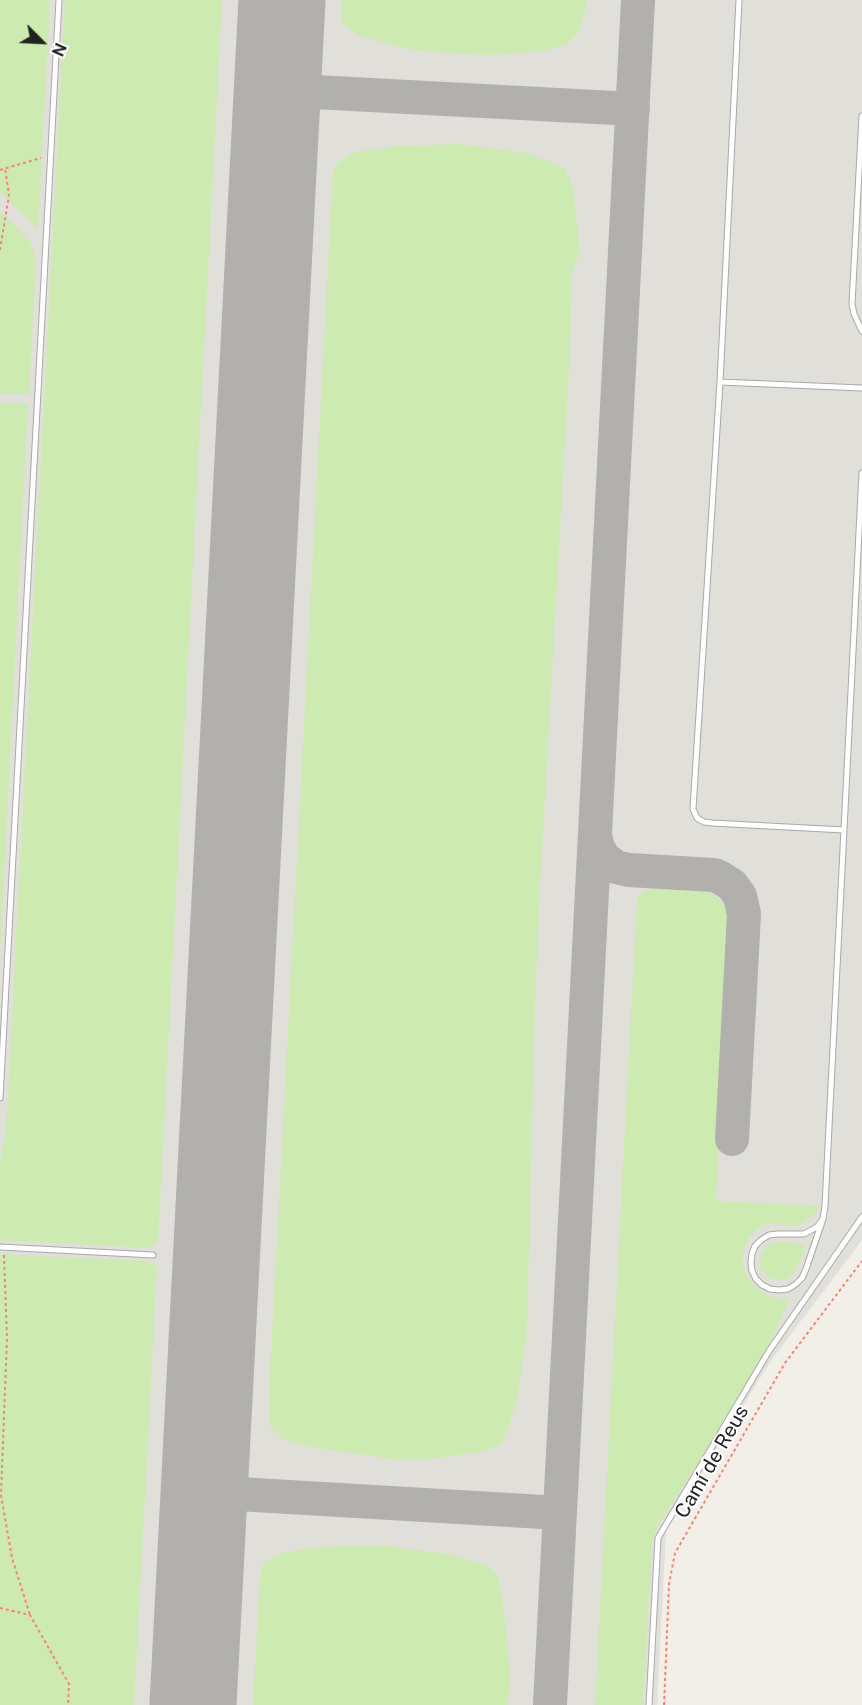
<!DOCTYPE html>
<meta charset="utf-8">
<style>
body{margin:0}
#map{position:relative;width:862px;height:1705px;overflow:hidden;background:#f2efe9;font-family:"Public Sans",sans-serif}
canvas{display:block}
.north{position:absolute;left:12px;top:12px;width:60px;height:60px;-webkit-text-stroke:4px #fff;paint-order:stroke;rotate:114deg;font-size:16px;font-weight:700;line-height:24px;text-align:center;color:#222}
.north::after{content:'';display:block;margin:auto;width:21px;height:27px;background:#222;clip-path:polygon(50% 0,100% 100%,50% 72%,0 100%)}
</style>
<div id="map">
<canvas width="862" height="1705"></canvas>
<div class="north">N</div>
</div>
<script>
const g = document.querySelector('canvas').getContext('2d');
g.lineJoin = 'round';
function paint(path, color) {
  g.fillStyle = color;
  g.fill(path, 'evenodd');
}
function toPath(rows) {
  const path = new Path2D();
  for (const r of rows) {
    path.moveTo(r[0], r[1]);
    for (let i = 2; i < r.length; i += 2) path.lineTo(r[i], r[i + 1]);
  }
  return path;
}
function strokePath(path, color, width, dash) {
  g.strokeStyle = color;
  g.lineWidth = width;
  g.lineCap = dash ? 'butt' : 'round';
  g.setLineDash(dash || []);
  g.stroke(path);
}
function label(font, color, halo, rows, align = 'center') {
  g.font = font + ' "Public Sans",sans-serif';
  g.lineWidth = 4.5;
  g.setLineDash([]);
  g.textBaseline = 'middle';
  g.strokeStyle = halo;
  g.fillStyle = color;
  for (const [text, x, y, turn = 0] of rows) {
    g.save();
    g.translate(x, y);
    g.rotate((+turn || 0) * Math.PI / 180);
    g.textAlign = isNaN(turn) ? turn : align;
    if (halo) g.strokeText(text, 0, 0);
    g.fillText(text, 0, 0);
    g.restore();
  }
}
const airport = toPath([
 [0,0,862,0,862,1240,770,1362,666,1531,657,1705,0,1705]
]);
const grass = toPath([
 [0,0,50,0,38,229,0,192],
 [65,0,222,0,158,1242,148,1248,0,1240,0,1161,6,1131],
 [342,0,588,0,579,32,567,44,544,51,495,55,458,54,407,49,358,35,341,23],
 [459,144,525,153,555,163,564,168,573,187,580,252,572,272,570,352,540,886,535,1004,527,1328,518,1396,507,1431,501,1445,479,1452,430,1459,393,1459,310,1447,283,1439,270,1426,269,1393,333,171,338,162,355,152,396,146],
 [0,211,31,243,36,262,29,394,0,394],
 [0,403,28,403,0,954],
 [654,888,703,890,717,897,727,908,730,915,731,921,716,1199,718,1201,819,1206,817,1211,812,1216,800,1225,768,1224,759,1227,749,1238,743,1251,743,1262,745,1274,752,1284,763,1293,778,1299,790,1297,768,1348,736,1404,660,1522,656,1531,652,1544,643,1705,595,1705,637,897,645,891],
 [774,1242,791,1242,805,1245,803,1255,793,1274,788,1278,782,1280,769,1278,760,1268,761,1254,768,1245],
 [0,1254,145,1261,157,1266,134,1705,0,1705],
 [336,1546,387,1546,448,1554,489,1566,498,1576,503,1603,510,1671,508,1705,253,1705,260,1576,263,1564,274,1557,282,1553,305,1549]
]);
const taxiway = toPath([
 [277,90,633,109],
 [595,835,598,848,602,855,605,859,616,867,629,870,714,875,721,878,732,885,740,896,744,914,732,1139],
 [204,1492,560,1513],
 [550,1705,638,0]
]);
const runway = toPath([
 [193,1705,282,0]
]);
const path = toPath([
 [0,170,41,158],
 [0,250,9,195,5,168],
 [4,1255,7,1338,1,1495,12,1558,30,1615],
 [0,1608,30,1615,69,1684,68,1705],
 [664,1705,669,1584,675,1553,785,1363,862,1261]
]);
const lane = toPath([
 [739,0,720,382,693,809,697,818,704,822,712,823,844,830],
 [862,116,852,304,854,314,862,331],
 [720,382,862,388],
 [0,1098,59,0],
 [823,1219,817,1227,804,1234,778,1234,769,1235,761,1240,755,1246,752,1254,751,1263,752,1271,756,1279,762,1285,770,1289,779,1290,788,1289,796,1284,802,1278,806,1269,823,1219,825,1206,862,473],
 [0,1247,153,1255],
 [649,1705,658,1538,769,1351,862,1217]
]);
const streetNames = [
 ["Camí de Reus",712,1462,-60]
];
paint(airport, '#e1dfda');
paint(grass, '#cdebb0');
strokePath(taxiway, '#b1b0ac', 34);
strokePath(runway, '#b1b0ac', 87);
strokePath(lane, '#a9a9a9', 7);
strokePath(path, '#fa8072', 2, [3, 3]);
strokePath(lane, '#fff', 5);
label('20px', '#222', '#fff', streetNames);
</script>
